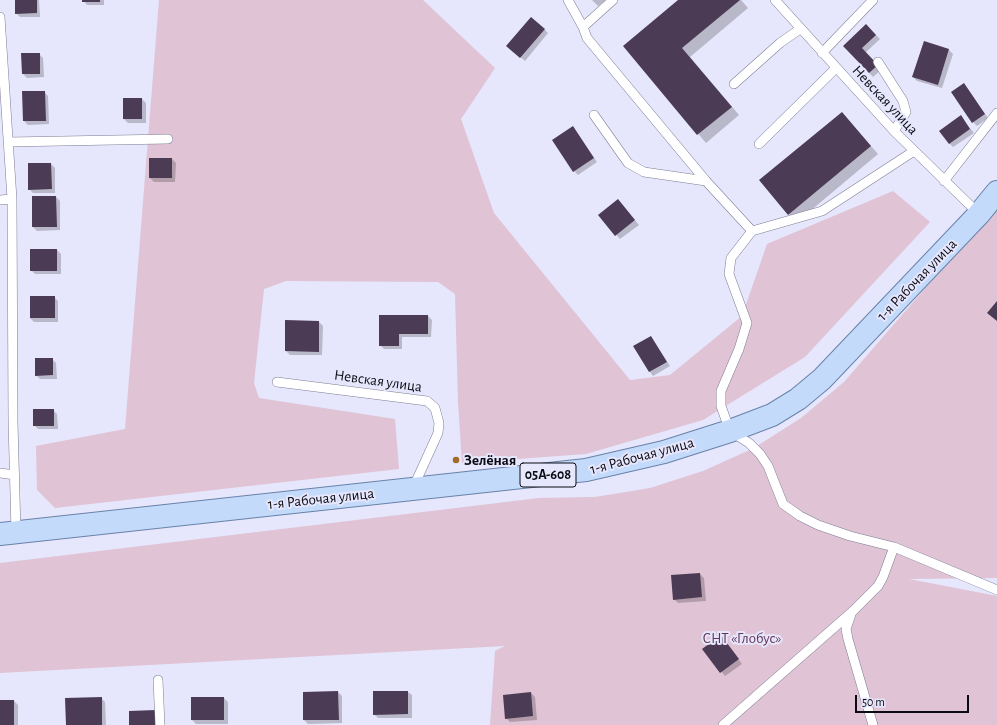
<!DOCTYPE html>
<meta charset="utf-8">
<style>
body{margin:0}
#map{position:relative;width:997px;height:725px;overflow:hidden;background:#e6e6fc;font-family:"Alegreya Sans",sans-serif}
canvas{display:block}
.scale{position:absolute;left:855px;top:695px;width:114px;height:18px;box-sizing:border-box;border:2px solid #0b0b13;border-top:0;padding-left:5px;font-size:12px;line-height:14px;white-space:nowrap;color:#0b0b13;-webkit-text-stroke:3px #e6e6fc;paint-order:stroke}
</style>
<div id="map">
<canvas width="997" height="725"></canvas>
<div class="scale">50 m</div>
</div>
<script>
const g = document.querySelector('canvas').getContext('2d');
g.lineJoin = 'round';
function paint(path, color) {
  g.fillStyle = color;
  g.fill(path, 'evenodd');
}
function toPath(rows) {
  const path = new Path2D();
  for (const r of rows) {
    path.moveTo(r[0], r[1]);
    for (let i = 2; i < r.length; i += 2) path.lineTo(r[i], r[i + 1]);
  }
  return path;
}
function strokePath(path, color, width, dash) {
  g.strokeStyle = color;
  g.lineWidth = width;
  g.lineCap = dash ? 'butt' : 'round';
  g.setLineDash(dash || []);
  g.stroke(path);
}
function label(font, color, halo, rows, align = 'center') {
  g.font = font + ' "Alegreya Sans",sans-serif';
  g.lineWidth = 4;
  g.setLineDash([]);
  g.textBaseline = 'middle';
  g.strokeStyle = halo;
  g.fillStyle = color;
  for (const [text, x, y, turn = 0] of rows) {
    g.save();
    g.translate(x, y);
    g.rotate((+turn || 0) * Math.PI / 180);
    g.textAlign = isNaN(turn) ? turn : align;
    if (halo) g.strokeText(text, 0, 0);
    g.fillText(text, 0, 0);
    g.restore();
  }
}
const green = toPath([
 [159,0,423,0,495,68,461,119,494,213,630,380,670,375,742,316,767,244,893,191,930,222,805,357,703,420,586,454,462,463,458,402,455,294,438,282,286,281,264,289,254,383,259,398,395,419,399,469,55,508,37,490,36,446,125,429],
 [997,205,997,578,909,579,997,596,997,725,490,725,495,651,505,646,0,673,0,563,539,498,595,497,650,488,703,471,754,448,801,418,844,382]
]);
const shadow = toPath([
 [16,0,39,0,40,17,20,17,16,13],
 [83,0,104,0,104,5,87,5],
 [592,0,606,0,598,6],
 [680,0,741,0,748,8,690,57,739,115,706,143,624,46],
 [866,25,880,39,865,53,881,70,873,77,844,46],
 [544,29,548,33,525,61,512,50],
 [924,42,949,50,953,54,942,88,917,81,913,77],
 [39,54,43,58,44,77,27,78,23,74],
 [964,85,988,118,977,126,973,122],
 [44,92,48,96,49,124,28,125,24,121],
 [142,99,146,103,146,123,128,123,124,119],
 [842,113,878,154,797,222,789,214],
 [961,117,974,133,953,147,949,143],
 [573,127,597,162,578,175,574,171],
 [172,159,176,163,175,182,154,182,150,178],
 [51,164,55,168,55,193,33,193,29,189],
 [56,197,60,201,60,230,37,231,33,227],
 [618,200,639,225,620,239,599,215],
 [57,250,61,254,61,274,35,274,31,270],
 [54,297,58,301,58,322,34,322,30,318],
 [428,316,432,320,431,337,402,337,402,349,384,349,380,345],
 [319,322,323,326,322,355,290,355,286,351],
 [651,337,670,366,653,376,650,372],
 [52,359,56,363,57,379,40,379,36,375],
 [53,410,57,414,58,429,38,429,34,425],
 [700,574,704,578,706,601,678,603,674,599],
 [724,640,742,664,725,676,703,649],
 [338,692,342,696,342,723,308,724,304,720,304,693],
 [408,692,412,695,412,718,378,718,374,714],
 [531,693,535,697,537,720,510,722,506,718],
 [101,698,105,702,106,725,67,725],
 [224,698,228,702,228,724,196,724,192,720],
 [0,701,14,701,18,705,18,725,0,725]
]);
const building = toPath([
 [15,0,37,0,37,13,15,14],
 [82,0,100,0,100,2,82,2],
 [678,0,740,0,682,48,732,107,697,135,623,46],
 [531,17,545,29,520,58,506,46],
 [866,24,876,35,862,48,878,65,869,73,843,46],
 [924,41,949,49,938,85,912,77],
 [21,53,40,53,40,74,22,74],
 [964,83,985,114,972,123,951,92],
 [22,91,45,91,46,121,23,121],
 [123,98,142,98,142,119,123,119],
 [842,112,871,146,788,215,759,180],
 [961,115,970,129,949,144,939,131],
 [573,126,594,158,573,172,552,140],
 [149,158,172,158,172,178,149,178],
 [28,163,51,163,52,189,28,190],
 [32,196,56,196,57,227,32,227],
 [618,199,635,220,615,236,598,215],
 [30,249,57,249,57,271,30,271],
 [30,296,55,296,55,318,30,318],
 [997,301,997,321,987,313],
 [379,315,428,315,428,334,399,334,399,346,379,346],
 [285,320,319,321,319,352,285,351],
 [651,336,667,362,649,372,633,346],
 [35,358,53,358,53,375,35,376],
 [33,409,54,409,54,426,33,426],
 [700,573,702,597,673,600,671,575],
 [721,635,739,659,720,673,702,649],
 [338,691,339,720,303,720,303,692],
 [373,691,408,691,408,714,373,715],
 [531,692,533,716,505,719,503,695],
 [102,697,102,725,66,725,65,698],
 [191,697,224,697,224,720,191,720],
 [0,700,14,700,14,725,0,725],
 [156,710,156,725,129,725,129,711]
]);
const service = toPath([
 [568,0,583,27],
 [613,0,583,27,587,38,706,181,752,231,731,258,729,274,747,323,739,349,721,391,721,406,730,431,749,443,760,454,768,466,783,504,800,516,818,525,850,536,894,547,997,590],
 [775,0,894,131,979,214],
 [0,17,12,199,13,422,16,532],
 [822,53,873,0],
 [878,62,903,101,906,112,894,131],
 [734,84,780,43,800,29],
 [594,115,628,163,644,172,706,181],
 [9,142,168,139],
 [759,144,836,68],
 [944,181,997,113],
 [0,200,12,199],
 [752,231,822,211,914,151],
 [277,382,427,401,435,408,439,423,438,433,413,488],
 [0,473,15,475],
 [851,614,846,629,848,639,873,725],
 [158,680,160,725],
 [723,725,853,611,878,586,883,577,894,547]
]);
const primary = toPath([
 [0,534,586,470,664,452,730,431,772,415,798,399,822,379,979,214,997,192]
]);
const markers = [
 [456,460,4,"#a36b28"]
];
const shields = [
 [548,475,56]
];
const shieldNames = [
 ["05А-608",548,475]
];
const streetNames = [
 ["Невская улица",885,100,47],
 ["1-я Рабочая улица",917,280,-46],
 ["Невская улица",378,381,8],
 ["1-я Рабочая улица",642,456,-15],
 ["1-я Рабочая улица",321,499,-6]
];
const poiNames = [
 ["Зелёная",464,460]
];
const parkNames = [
 ["СНТ «Глобус»",742,638]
];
paint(green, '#e0c3d4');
paint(shadow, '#0003');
paint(building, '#4b3b54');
strokePath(service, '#7d7d95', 10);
strokePath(primary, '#6982a8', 24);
strokePath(service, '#fff', 9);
strokePath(primary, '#c3dafb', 22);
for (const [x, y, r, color] of markers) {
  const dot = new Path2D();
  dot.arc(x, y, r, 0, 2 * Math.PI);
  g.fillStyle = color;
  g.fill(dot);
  strokePath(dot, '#e6e6fc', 1.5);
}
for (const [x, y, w] of shields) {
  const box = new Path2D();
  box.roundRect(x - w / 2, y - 12, w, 24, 3);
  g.fillStyle = '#e6e6fc';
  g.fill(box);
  strokePath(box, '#0b0b13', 1);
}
label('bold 14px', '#0b0b13', null, shieldNames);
label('15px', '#0b0b13', '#e6e6fc', streetNames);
label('bold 15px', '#0b0b13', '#e6e6fc', poiNames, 'left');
label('15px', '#643654', '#e6e6fc', parkNames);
</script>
